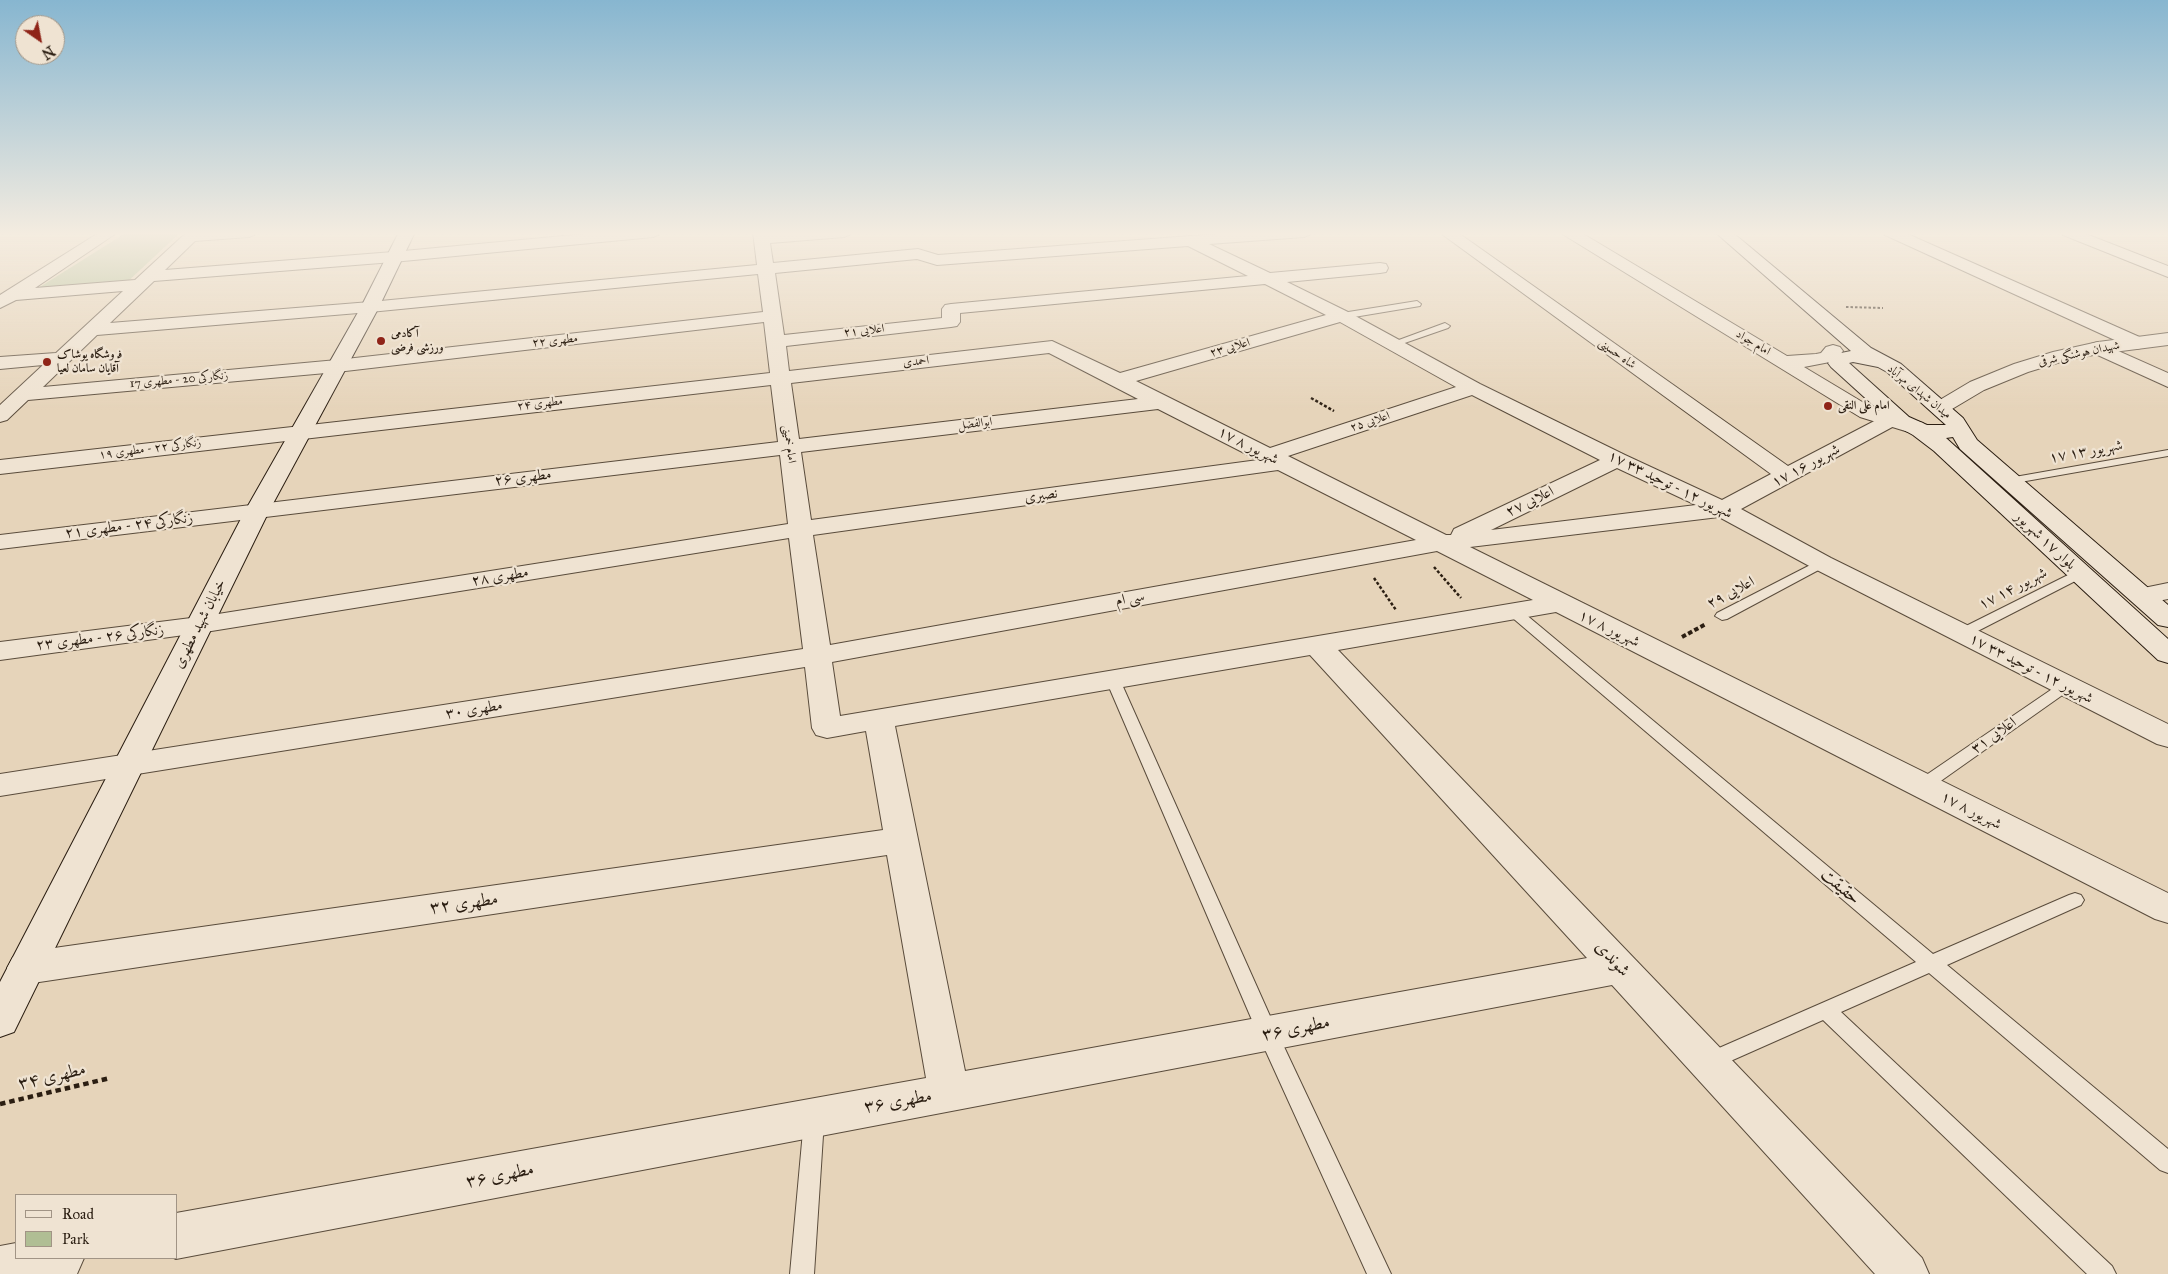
<!DOCTYPE html>
<meta charset="utf-8">
<style>
body{margin:0}
#map{position:relative;width:2168px;height:1274px;overflow:hidden;background:#e6d4ba;font-family:"IM FELL Great Primer",serif}
canvas{display:block}
.legend{position:absolute;left:15px;top:1194px;width:162px;height:65px;box-sizing:border-box;background:#efe3d2;border:1px solid #a19485;margin:0;padding:6px 9px;list-style:none;font-size:15px;color:#2b1e12}
.legend li{display:flex;align-items:center;gap:10px;height:25px}
.legend b{width:25px;border:1px solid #a19485}
.north{position:absolute;left:15px;top:15px;width:50px;height:50px;box-sizing:border-box;background:#efe3d2;border:1px solid #a19485;border-radius:50%;rotate:147deg;font-size:14px;font-weight:700;line-height:20px;text-align:center;color:#2b1e12}
.north::after{content:'';display:block;margin:auto;width:18px;height:22px;background:#8f2418;clip-path:polygon(50% 0,100% 100%,50% 72%,0 100%)}
</style>
<div id="map">
<canvas width="2168" height="1274"></canvas>
<ul class="legend">
<li><b style="height:6px;background:#efe3d2"></b>Road</li>
<li><b style="height:14px;background:#b0be94"></b>Park</li>
</ul>
<div class="north">N</div>
</div>
<script>
const g = document.querySelector('canvas').getContext('2d');
g.lineJoin = 'round';
function paint(path, color) {
  g.fillStyle = color;
  g.fill(path, 'evenodd');
}
function toPath(rows) {
  const path = new Path2D();
  for (const r of rows) {
    path.moveTo(r[0], r[1]);
    for (let i = 2; i < r.length; i += 2) path.lineTo(r[i], r[i + 1]);
  }
  return path;
}
function strokePath(path, color, width, dash) {
  g.strokeStyle = color;
  g.lineWidth = width;
  g.lineCap = dash ? 'butt' : 'round';
  g.setLineDash(dash || []);
  g.stroke(path);
}
function label(font, color, halo, rows, align = 'center') {
  g.font = font + ' "IM FELL Great Primer",Amiri,serif';
  g.lineWidth = 4.5;
  g.setLineDash([]);
  g.textBaseline = 'middle';
  g.strokeStyle = halo;
  g.fillStyle = color;
  for (const [text, x, y, turn = 0] of rows) {
    g.save();
    g.translate(x, y);
    g.rotate((+turn || 0) * Math.PI / 180);
    g.textAlign = isNaN(turn) ? turn : align;
    if (halo) g.strokeText(text, 0, 0);
    g.fillText(text, 0, 0);
    g.restore();
  }
}
const green = toPath([
 [127,232,181,232,125,284,35,290]
]);
const pathFar3 = toPath([
 [1846,307,1883,308]
]);
const pathFar2 = toPath([
 [1311,398,1334,411],
 [1434,567,1461,598],
 [1374,578,1396,610]
]);
const pathFar1 = toPath([
 [1682,637,1706,624]
]);
const path = toPath([
 [0,1104,110,1078]
]);
const service = toPath([
 [1417,301,1421,304,1420,306,1342,319,1338,316,1342,313,1417,301],
 [1445,323,1450,326,1448,328,1396,346,1393,347,1388,344,1445,323],
 [2168,450,2168,456,2009,484,2003,481,2009,478,2168,450],
 [1822,559,1826,560,1828,563,1826,566,1727,619,1722,620,1715,616,1717,613,1822,559],
 [2080,569,2086,573,2085,576,1966,637,1961,638,1954,634,1956,631,2080,569],
 [1513,607,1518,608,1933,954,2069,895,2075,893,2081,895,2084,900,2081,905,1947,965,2168,1149,2168,1173,2160,1170,1929,973,1841,1012,2112,1266,2116,1274,2087,1274,1823,1020,1717,1067,1710,1070,1703,1067,1700,1061,1703,1055,1916,962,1508,614,1506,611,1513,607],
 [1113,675,1118,677,1120,680,1278,1034,1391,1274,1367,1274,1258,1034,1106,680,1108,677,1113,675],
 [2066,681,2071,683,2073,686,2071,689,1928,790,1922,792,1916,790,1914,786,1916,782,2061,683,2066,681],
 [814,1110,821,1113,824,1120,814,1274,790,1274,804,1120,807,1113,814,1110]
]);
const minor = toPath([
 [100,232,118,232,35,288,135,280,187,232,257,232,254,235,249,237,195,241,165,270,393,252,606,232,661,232,658,235,653,237,393,262,154,281,110,323,370,302,757,265,753,232,769,232,769,234,852,232,849,235,844,237,770,243,773,263,918,249,938,255,1244,232,1312,232,1309,235,1304,237,1209,244,1270,273,1380,263,1386,264,1388,268,1386,272,1380,273,1287,282,1348,312,1480,384,1625,455,1722,500,1771,474,1439,232,1457,232,1788,466,1882,417,1889,415,1896,417,1900,421,1896,425,1741,509,1831,558,2168,724,2168,747,2157,744,1813,568,1719,517,1470,547,2168,893,2168,923,2155,919,1556,612,1338,650,1922,1258,1929,1274,1875,1274,1612,985,176,1259,174,1258,176,1258,176,1213,926,1078,887,855,26,984,13,979,7,968,13,957,26,952,883,830,866,731,827,738,816,735,812,728,805,667,0,796,0,774,803,649,789,538,199,633,0,660,0,642,199,617,788,524,780,455,0,549,0,535,778,442,771,385,0,474,0,460,770,373,764,322,337,372,28,400,7,420,0,422,0,405,43,365,0,369,0,357,56,353,123,291,16,300,0,308,0,295,100,232],
 [1188,246,1248,276,951,304,945,305,942,309,942,318,784,335,775,273,917,259,937,265,1188,246],
 [758,274,763,312,337,360,43,387,97,335,370,312,758,274],
 [1265,284,1326,315,1120,373,1052,341,789,371,786,346,951,327,957,326,960,322,960,313,1265,284],
 [1340,322,1456,387,1270,448,1136,381,1340,322],
 [1049,353,1138,399,799,439,791,383,1049,353],
 [1472,395,1600,460,1454,529,1451,535,1446,535,1288,456,1472,395],
 [1158,409,1258,460,811,520,801,452,1158,409],
 [1617,468,1696,505,1491,530,1617,468],
 [1278,470,1416,540,830,645,813,535,1278,470],
 [1437,551,1533,600,840,716,832,662,1437,551],
 [1310,655,1587,958,965,1071,895,726,1310,655],
 [1882,232,1903,232,2144,339,2146,343,2144,347,2137,349,2130,347,1885,235,1882,232],
 [2060,232,2081,232,2168,266,2168,277,2063,235,2060,232],
 [2098,342,2168,373,2168,387,2091,352,2089,348,2091,344,2098,342],
 [2168,583,2168,599,2143,604,2134,602,2130,596,2134,590,2168,583],
 [16,1243,16,1258,84,1258,77,1274,0,1274,0,1246,16,1243]
]);
const tertiary = toPath([
 [1561,232,1580,232,1787,356,1816,354,1821,353,1826,347,1833,345,1840,347,1843,351,1835,361,1804,367,1874,409,1923,423,1926,428,1923,433,1915,434,1860,417,1564,235,1561,232],
 [2168,333,2168,345,2098,354,2064,361,2028,372,1984,390,1947,412,1940,414,1933,412,1930,408,1933,404,1970,382,2014,364,2053,352,2098,342,2168,333]
]);
const secondary = toPath([
 [399,232,415,232,379,307,269,511,14,1032,0,1037,0,982,245,511,361,307,399,232],
 [1715,232,1732,232,1871,348,1901,364,1963,418,1977,440,2168,605,2168,627,2158,625,1960,449,1953,437,1946,438,2168,639,2168,663,2158,660,1934,451,1913,435,1895,425,1831,367,1828,363,1836,354,1851,351,1715,232],
 [1853,362,1878,367,1887,372,1946,425,1927,425,1909,417,1849,363,1853,362]
]);
const markers = [
 [381,341,5,"#8f2418"],
 [47,362,5,"#8f2418"],
 [1828,406,5,"#8f2418"]
];
const farStreetnames = [
 ["اعلایی ۲۱",864,331,-6],
 ["مطهری ۲۲",555,341,-6],
 ["امام جواد",1753,343,31],
 ["اعلایی ۲۳",1230,348,-16],
 ["شاه حسینی",1617,354,36],
 ["شهیدان هوشنگی شرقی",2079,354,-12],
 ["احمدی",916,362,-6],
 ["زنگارکی 20 - مطهری 17",179,380,-5],
 ["میدان شهدای مهرآباد",1919,392,39],
 ["مطهری ۲۴",540,404,-7],
 ["اعلایی ۲۵",1370,422,-18],
 ["ابوالفضل",975,424,-7],
 ["امام خمینی",789,444,82],
 ["زنگارکی ۲۲ - مطهری ۱۹",150,449,-7]
];
const farPoinames = [
 ["آکادمی",391,334],
 ["ورزشی فرضی",391,348],
 ["فروشگاه پوشاک",57,355],
 ["آقایان سامان لعیا",57,369],
 ["امام علی النقی",1838,406]
];
const streetNames = [
 ["۱۷ شهریور ۸",1248,446,27],
 ["۱۷ شهریور ۱۳",2086,452,-10],
 ["۱۷ شهریور ۱۶",1806,466,-28],
 ["مطهری ۲۶",523,478,-7],
 ["۱۷ شهریور ۱۲ - توحید ۳۳",1670,485,26],
 ["نصیری",1041,496,-8],
 ["اعلایی ۲۷",1530,502,-26],
 ["زنگارکی ۲۴ - مطهری ۲۱",129,526,-7],
 ["بلوار ۱۷ شهریور",2045,541,43],
 ["مطهری ۲۸",500,577,-9],
 ["۱۷ شهریور ۱۴",2013,589,-27],
 ["اعلایی ۲۹",1731,593,-28],
 ["سی ام",1130,599,-10],
 ["خیابان شهید مطهری",200,624,-63],
 ["۱۷ شهریور ۸",1609,629,26],
 ["زنگارکی ۲۶ - مطهری ۲۳",100,638,-7],
 ["۱۷ شهریور ۱۲ - توحید ۳۳",2031,669,27],
 ["مطهری ۳۰",474,710,-9],
 ["اعلایی ۳۱",1994,736,-35],
 ["۱۷ شهریور ۸",1971,811,27]
];
const nearStreetnames = [
 ["حقیقت",1840,887,40],
 ["مطهری ۳۲",464,904,-8],
 ["شوندی",1612,959,47],
 ["مطهری ۳۶",1296,1029,-11],
 ["مطهری ۳۴",52,1077,-13],
 ["مطهری ۳۶",898,1102,-10],
 ["مطهری ۳۶",500,1176,-11]
];
paint(green, '#b0be94');
strokePath(service, '#5a4c3c', 2);
strokePath(minor, '#5a4c3c', 2);
strokePath(tertiary, '#5a4c3c', 2);
strokePath(secondary, '#2b1e12', 2);
strokePath(pathFar3, '#2b1e12', 2, [2.5, 2]);
strokePath(pathFar2, '#2b1e12', 2.5, [3, 2]);
strokePath(pathFar1, '#2b1e12', 4, [4.5, 2.5]);
strokePath(path, '#2b1e12', 4.5, [5.5, 4]);
paint(service, '#efe3d2');
paint(minor, '#efe3d2');
paint(tertiary, '#efe3d2');
paint(secondary, '#efe3d2');
const sky = g.createLinearGradient(0, 0, 0, 410);
sky.addColorStop(0, '#87b6d0');
sky.addColorStop(0.57, '#f4ece0');
sky.addColorStop(1, '#f4ece000');
g.fillStyle = sky;
g.fillRect(0, 0, 2168, 410);
for (const [x, y, r, color] of markers) {
  const dot = new Path2D();
  dot.arc(x, y, r, 0, 2 * Math.PI);
  g.fillStyle = color;
  g.fill(dot);
  strokePath(dot, '#efe3d2', 2);
}
label('12px', '#2b1e12', '#efe3d2', farStreetnames);
label('bold 12px', '#2b1e12', '#efe3d2', farPoinames, 'left');
label('15px', '#2b1e12', '#efe3d2', streetNames);
label('18px', '#2b1e12', '#efe3d2', nearStreetnames);
</script>
